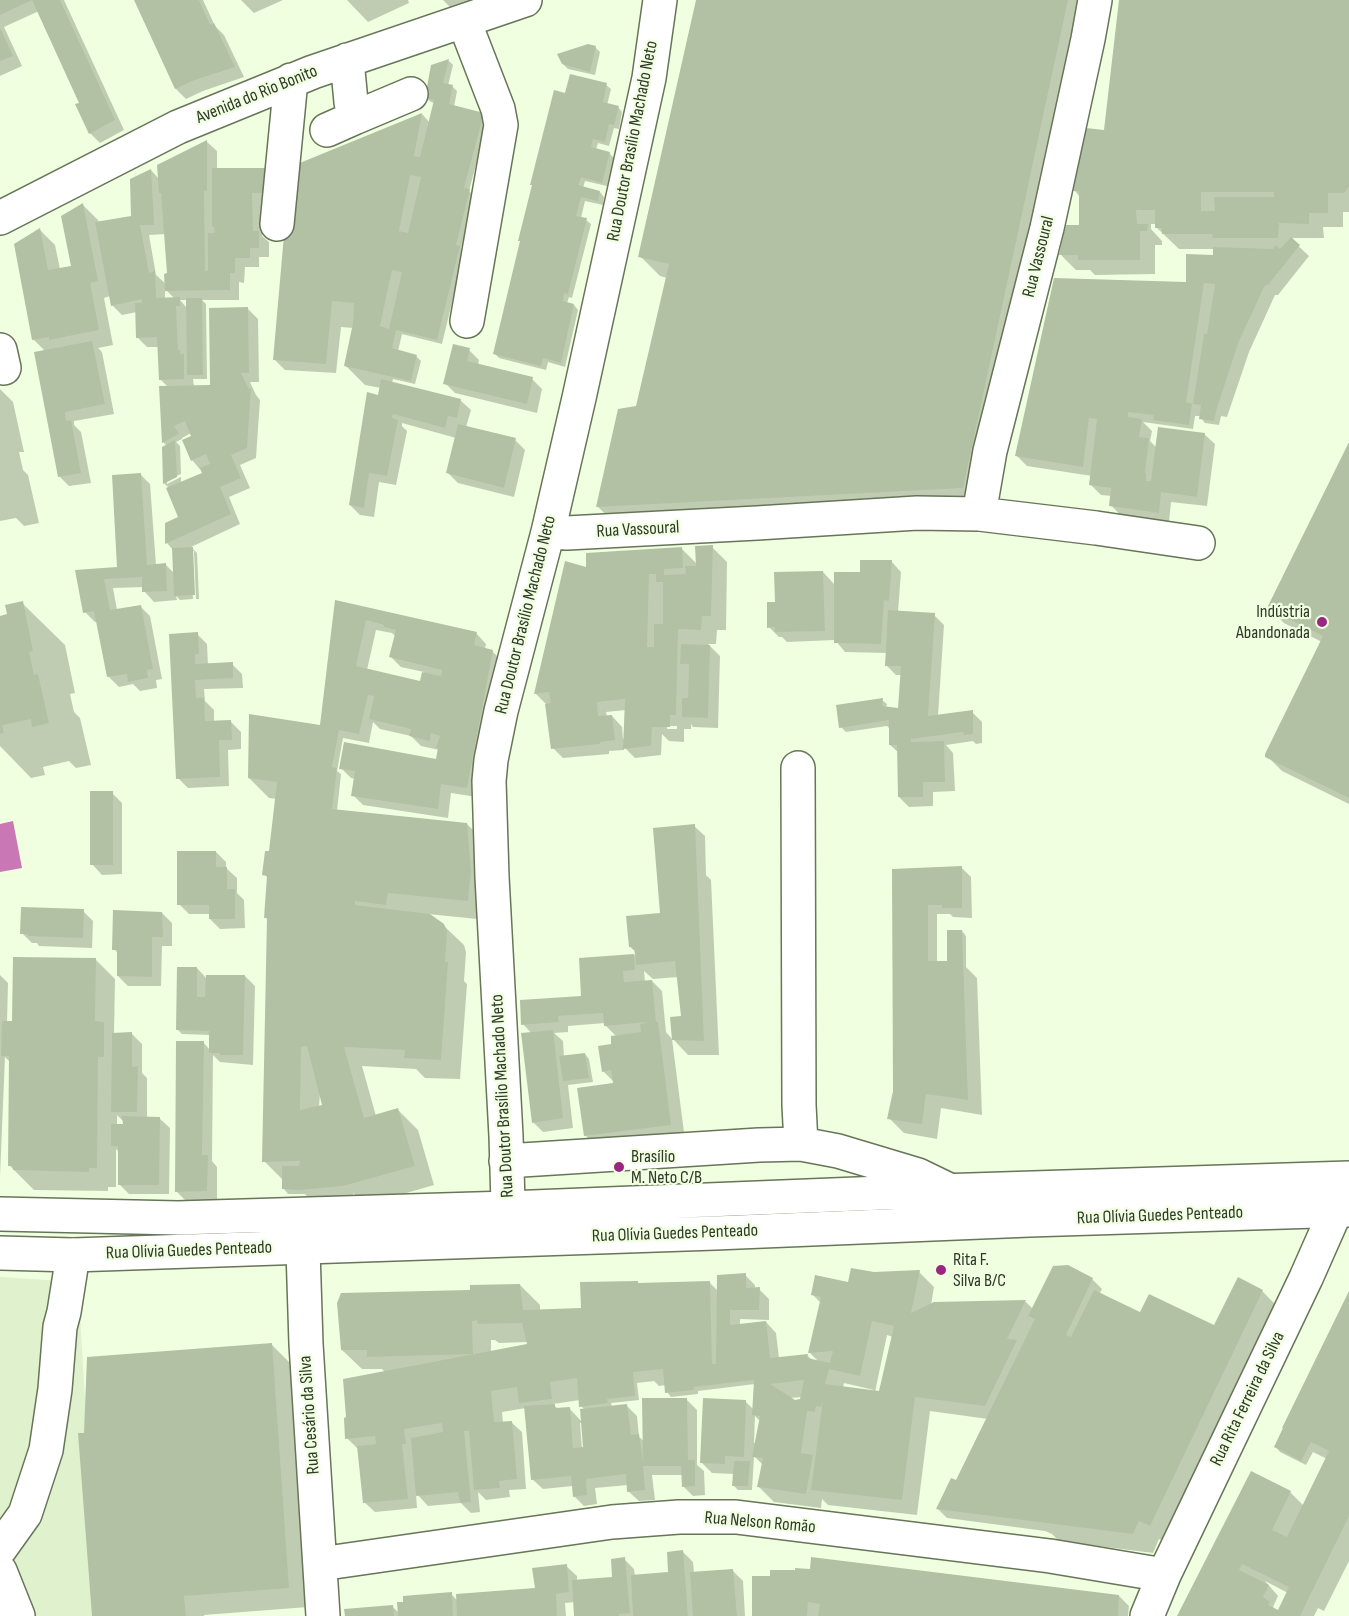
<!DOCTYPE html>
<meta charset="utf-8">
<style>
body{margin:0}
canvas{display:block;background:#efffdf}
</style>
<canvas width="1349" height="1616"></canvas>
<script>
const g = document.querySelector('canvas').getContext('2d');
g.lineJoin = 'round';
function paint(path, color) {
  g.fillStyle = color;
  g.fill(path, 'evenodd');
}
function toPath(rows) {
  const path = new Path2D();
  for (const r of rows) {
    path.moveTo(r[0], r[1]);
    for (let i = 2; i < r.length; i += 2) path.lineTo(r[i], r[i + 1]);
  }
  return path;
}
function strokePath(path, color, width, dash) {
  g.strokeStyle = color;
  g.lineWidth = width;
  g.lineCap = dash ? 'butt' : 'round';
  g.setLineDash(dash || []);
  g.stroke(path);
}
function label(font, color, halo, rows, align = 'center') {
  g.font = font + ' "Sofia Sans Condensed",sans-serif';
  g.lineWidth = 4.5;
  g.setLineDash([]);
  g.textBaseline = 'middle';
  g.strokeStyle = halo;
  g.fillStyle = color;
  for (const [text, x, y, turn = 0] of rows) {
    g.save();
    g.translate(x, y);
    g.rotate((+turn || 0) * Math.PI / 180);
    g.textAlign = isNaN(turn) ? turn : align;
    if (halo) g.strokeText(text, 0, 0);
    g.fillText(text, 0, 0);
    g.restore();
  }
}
const built = toPath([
 [0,1277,78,1282,98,1616,0,1616]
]);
const water = toPath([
 [13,821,22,868,0,872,0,824]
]);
const shadow = toPath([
 [0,0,64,0,124,130,100,143,90,133,81,104,39,11,4,27,22,66,0,76],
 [136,0,203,0,215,26,224,35,244,77,203,91,186,99,176,89],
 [241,0,283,0,254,13],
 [347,0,408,0,409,3,368,22],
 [443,0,495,0,457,14],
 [698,0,1091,0,983,507,618,526,598,507,637,408,667,278,660,276,640,256],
 [1120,0,1349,0,1349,212,1343,212,1343,227,1323,227,1324,238,1293,238,1293,241,1309,256,1278,295,1275,295,1249,352,1227,417,1221,416,1219,425,1205,423,1201,418,1201,416,1195,416,1193,429,1143,422,1152,431,1150,441,1157,448,1204,434,1215,444,1207,506,1171,502,1169,522,1121,516,1111,505,1112,496,1101,495,1091,485,1092,476,1027,466,1017,456,1190,284,1214,256,1214,249,1179,249,1156,227,1156,224,1151,224,1151,229,1162,241,1162,245,1155,245,1155,274,1095,275,1090,270,1076,270,1061,255,1081,226,1080,197,1075,191,1105,132],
 [595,47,600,52,595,75,568,69,563,64],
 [449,61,453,65,448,86,453,87,457,91,454,107,488,119,469,191,474,196,461,249,464,252,442,344,402,334,398,351,416,356,421,361,415,384,393,379,392,383,460,400,471,410,466,427,515,440,525,450,514,497,458,483,448,473,456,438,402,423,402,426,407,431,396,485,379,482,374,517,360,515,350,505,381,388,365,385,345,365,353,328,341,327,336,373,285,370,275,360,422,114,430,123,434,103,431,102,426,98,432,66],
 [606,85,611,89,607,105,618,107,622,112,619,129,614,128,609,146,598,143,596,150,609,153,614,158,607,186,585,181,583,188,600,192,604,197,603,205,585,201,581,218,586,220,591,224,572,298,569,297,567,303,574,305,578,310,565,367,548,362,546,370,499,358,495,354,566,95],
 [207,142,217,151,217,170,266,170,275,203,262,202,262,236,269,242,269,257,259,257,259,267,245,267,244,283,239,282,239,300,202,300,206,304,207,379,193,379,194,386,211,386,248,309,258,319,259,382,250,382,256,395,260,400,256,458,240,465,250,488,229,497,240,524,191,547,197,553,199,599,196,599,194,551,191,551,193,599,180,600,176,596,177,600,154,602,144,591,144,587,113,588,117,610,140,606,150,616,162,679,156,680,157,688,140,691,133,684,119,687,109,677,98,622,95,622,85,612,77,572,119,568,140,474,150,484,156,565,165,564,174,573,173,550,167,543,180,517,170,489,164,483,167,446,163,442,168,387,161,380,159,347,147,347,137,337,137,312,122,315,112,305,110,296,104,298,113,345,98,348,102,352,114,414,74,421,74,425,81,432,91,483,69,486,59,476,45,351,33,339,40,230,55,245,60,269,73,267,83,205,98,220,99,223,133,217,151,170,159,179,158,166],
 [166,234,168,274,166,284,156,275,149,235],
 [165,289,175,299,165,299],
 [180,300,187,300,187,308],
 [191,433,193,436,192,460,204,474,181,484,181,477,167,484,167,480,181,474,180,446,176,442,182,439,182,438],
 [469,350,479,360,478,365,532,379,542,389,537,413,455,393,445,383],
 [0,389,13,402,24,452,19,452,23,470,28,475,39,523,24,526,16,518,0,521],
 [1349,445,1349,804,1282,771,1267,756,1322,642,1284,623,1269,608],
 [712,547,727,562,726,630,717,630,716,644,708,644,720,656,718,728,693,727,691,724,691,729,684,729,684,742,669,741,662,734,661,755,635,758,624,747,624,750,609,751,609,754,563,758,553,748,546,704,535,693,587,569,682,549,698,565],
 [626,710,625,739,623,739,622,727,612,716,607,717,606,712],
 [667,726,677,726,677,729,667,729],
 [891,561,901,572,898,612,934,615,944,625,938,716,972,712,982,722,982,743,976,744,973,741,946,745,953,753,955,791,933,792,933,806,909,807,899,797,899,753,890,745,890,729,887,726,846,732,841,727,882,700,887,704,886,708,900,709,902,675,896,675,886,665,887,653,845,652,835,640,787,642,782,637,779,637,769,627,777,604,823,572,835,585],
 [336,601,476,633,486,644,485,649,492,651,502,661,477,797,451,793,448,818,363,805,353,795,355,779,351,778,341,768,437,760,439,750,421,746,411,736,380,729,373,722,369,743,343,738,337,771,341,774,337,811,467,824,487,844,487,920,428,914,443,925,464,945,466,952,464,981,467,984,460,1079,425,1078,416,1069,362,1066,376,1116,398,1110,418,1130,434,1185,365,1205,353,1193,353,1196,311,1200,305,1194,288,1194,284,1189,284,1181,264,1161,268,920,266,918,269,879,264,874,271,853,277,799,269,798,249,778,322,727],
 [376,630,392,633,396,637,391,657,401,667,424,672,421,683,367,670],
 [320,1093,325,1110,319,1107],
 [22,603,65,645,75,693,70,694,74,712,80,718,91,765,76,768,69,761,43,767,45,775,31,778,0,746,0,617,9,615],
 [197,634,207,644,208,665,232,664,242,674,243,688,204,689,205,701,214,710,214,722,231,722,241,732,241,749,228,750,229,786,188,788,178,778],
 [112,793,122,803,122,874,102,875,92,864],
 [694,826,705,836,706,875,711,880,719,1055,688,1055,673,1039,682,1018,678,977,653,979,644,971,645,982,652,981,662,991,666,1032,672,1039,685,1140,600,1150,585,1135,616,1084,603,1071,617,1037,605,1025,605,1023,568,1026,568,1032,554,1033,563,1041,564,1057,585,1054,589,1059,593,1082,568,1085,573,1128,543,1132,533,1122,532,1034,523,1024,583,997,580,960,635,955,634,950,630,947,662,915],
 [216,852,226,862,226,868,237,878,237,893,244,900,245,928,220,929,210,919,210,914,189,914,179,904],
 [961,867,971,877,972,918,953,917,950,914,937,914,937,963,951,963,962,931,966,936,966,967,977,978,982,1115,941,1108,937,1139,904,1133,889,1118,895,1092,893,870],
 [83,911,93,921,92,948,39,946,37,943,32,943,22,933],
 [162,913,172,923,172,946,162,946,161,986,128,986,118,976,119,954,114,949],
 [95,959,115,979,114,1034,132,1034,142,1044,142,1073,147,1078,147,1118,159,1118,170,1128,169,1194,129,1194,119,1184,120,1153,116,1149,116,1187,108,1187,108,1191,34,1190,9,1165,11,1063,5,1057,0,1176,0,975,8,983,7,1023,13,1022],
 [117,1115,123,1121,124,1125,117,1125],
 [197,968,207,979,245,976,255,986,253,1065,220,1062,213,1055,212,1161,217,1167,217,1201,187,1202,177,1192,203,1042,210,1050,210,1035,182,1034,178,1030],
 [919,1272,934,1287,931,1305,934,1303,1026,1302,1033,1309,1092,1279,1102,1289,1100,1293,1141,1314,1215,1327,1262,1291,1282,1311,1170,1544,1159,1539,1153,1553,1059,1541,1052,1534,1045,1531,947,1518,937,1508,957,1482,988,1419,930,1411,917,1515,828,1505,822,1499,821,1508,774,1502,759,1487,763,1465,754,1456,752,1490,738,1490,734,1486,734,1474,712,1473,702,1463,745,1401,754,1410,755,1384,698,1391,698,1394,671,1397,667,1392,666,1385,659,1386,654,1381,637,1383,639,1400,611,1403,612,1407,627,1406,637,1416,639,1437,644,1441,686,1399,697,1410,697,1465,704,1471,705,1495,693,1496,683,1486,683,1475,652,1475,655,1500,639,1501,628,1491,628,1485,595,1488,597,1504,584,1506,574,1496,573,1486,543,1489,532,1479,526,1408,502,1412,503,1423,511,1422,522,1432,526,1489,509,1490,510,1497,486,1500,478,1492,480,1512,471,1513,461,1503,428,1506,416,1493,417,1508,375,1512,364,1502,359,1448,357,1448,347,1438,385,1372,382,1369,362,1369,342,1350,472,1292,520,1285,540,1305,540,1311,582,1309,638,1282,640,1285,709,1282,718,1291,745,1275,755,1285,755,1289,759,1289,769,1299,769,1320,740,1319,740,1325,766,1322,776,1333,779,1358,807,1355,813,1361,819,1362,810,1353,821,1303,812,1294,847,1284,874,1273],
 [887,1335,893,1337,880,1393,875,1392],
 [491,1340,495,1340,499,1343,528,1342,529,1345,491,1352],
 [844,1383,874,1390,873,1392,843,1388],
 [802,1397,802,1400,795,1401,790,1398],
 [580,1400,581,1406,585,1410,582,1422,569,1408,558,1409,553,1404],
 [755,1416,760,1421,756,1443,754,1443],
 [580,1423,582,1423,585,1449,582,1449],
 [1349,1294,1349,1561,1324,1611,1318,1608,1314,1616,1179,1616,1290,1492,1304,1506,1327,1459,1313,1452,1306,1465,1280,1452,1276,1447],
 [1265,1581,1288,1593,1278,1612,1273,1607,1278,1596],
 [271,1344,291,1364,308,1607,204,1615,204,1616,94,1616,85,1434],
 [683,1552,693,1562,694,1573,733,1571,743,1581,745,1616,576,1616,575,1602,565,1603,566,1616,346,1616,393,1607,399,1613,451,1594,457,1600,536,1589,566,1566,577,1576,577,1581,614,1578,624,1559,634,1569,635,1576,670,1574],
 [754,1577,1119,1596,1129,1606,1128,1616,753,1616]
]);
const building = toPath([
 [0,0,60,0,115,120,89,134,75,104,79,103,32,0,0,15],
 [134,0,199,0,210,25,214,23,235,67,192,81,175,89],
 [696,0,1068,0,963,488,596,507,618,409,636,406,669,264,638,257],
 [1119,0,1349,0,1349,187,1344,193,1328,193,1328,213,1309,213,1309,224,1279,223,1278,238,1212,238,1213,234,1162,234,1162,228,1155,228,1155,210,1136,210,1137,224,1148,224,1147,231,1140,231,1140,260,1078,260,1078,255,1059,255,1066,225,1079,225,1079,191,1073,191,1086,128,1104,130],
 [1201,192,1274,192,1274,197,1214,197,1215,211,1201,211],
 [0,28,13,56,0,61],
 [588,44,596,46,590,72,562,64,557,54],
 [449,59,443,83,453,85,449,104,484,113,464,188,470,189,456,245,460,246,437,340,396,330,392,348,417,355,411,381,344,366,353,323,354,303,332,301,326,364,273,360,290,167,422,113,414,156,420,157,434,100,425,98,431,65],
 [410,175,421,177,408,233,399,231],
 [392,270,402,272,389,329,380,326],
 [570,74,607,83,603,102,619,106,614,125,609,124,605,142,593,139,591,147,610,152,602,183,581,177,578,185,600,191,598,201,581,197,576,216,587,218,568,294,564,293,563,301,574,304,561,363,543,358,541,366,493,354,520,241,518,241,532,185,530,185,554,90,565,93],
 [207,140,207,191,204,191,205,271,208,271,208,233,215,233,214,227,212,227,212,168,267,168,265,193,252,193,253,231,259,231,259,248,250,248,250,258,235,258,235,273,230,273,230,290,165,291,164,274,167,273,161,193,159,193,157,165],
 [151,169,154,225,140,225,149,273,155,271,156,298,180,297,180,306,176,306,178,350,180,350,180,354,184,354,184,379,159,380,157,337,136,338,135,303,142,303,142,299,111,306,95,222,131,216,130,179],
 [83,203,98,281,90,283,99,330,49,340,49,337,32,340,14,244,40,228,48,270,71,266,61,216],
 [1291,237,1300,245,1268,285,1265,285,1239,341,1217,408,1214,421,1199,419,1201,405,1193,404,1204,334,1207,334,1215,284,1204,283,1186,402,1192,404,1189,425,1153,420,1154,415,1128,412,1128,417,1142,419,1139,437,1149,438,1145,473,1146,473,1146,481,1151,481,1158,427,1205,433,1197,497,1161,492,1159,513,1109,506,1111,488,1089,485,1097,419,1089,418,1083,467,1015,456,1054,278,1186,282,1186,254,1213,255,1213,247,1273,249,1276,245,1280,249],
 [186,298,202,298,203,375,187,375],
 [248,307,249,373,241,373,249,389,251,388,247,448,231,455,241,478,220,487,231,514,165,544,165,523,178,517,166,488,202,473,200,468,210,464,206,454,191,461,182,440,191,436,185,421,174,426,179,434,162,443,159,386,210,385,209,308],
 [92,341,105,404,65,412,66,421,71,420,81,473,58,477,34,352],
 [453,344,470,348,467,361,533,377,527,404,443,384],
 [381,379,461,399,457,418,448,416,445,428,393,414,392,418,398,420,387,476,369,473,364,508,349,505,367,392,378,395],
 [458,424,516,438,504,488,446,473],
 [175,440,177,477,163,484,162,447],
 [1349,442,1349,798,1265,757,1265,754,1323,636,1267,608],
 [141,473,147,565,166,563,167,591,142,592,142,577,104,579,110,610,141,605,153,669,147,670,148,678,128,682,127,674,107,677,94,611,83,613,75,570,117,567,112,475],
 [713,545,711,616,702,616,701,630,678,629,676,715,670,715,670,727,652,727,651,746,623,749,625,699,597,702,598,716,612,715,615,740,600,742,600,744,551,749,545,704,551,703,549,692,534,694,565,561,586,567,586,553,682,547,683,568,664,569,664,575,686,574,685,566,696,566,695,546],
 [649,574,656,574,656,582,663,582,663,624,654,624,654,647,647,647],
 [193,547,195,595,174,596,172,548],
 [860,560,892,560,889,601,884,600,881,644,834,643,834,572,860,572],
 [823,571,825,631,775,632,775,627,767,628,767,602,775,602,774,572],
 [335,600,477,632,474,645,493,650,467,788,441,784,438,809,351,796,355,771,339,769,344,742,436,759,438,748,436,748,440,736,431,733,430,741,409,736,411,729,369,719,374,696,368,695,359,734,339,730,332,767,337,768,332,809,467,823,471,871,468,901,388,893,386,905,355,901,355,905,430,914,444,924,447,931,445,962,448,962,441,1060,404,1058,405,1050,344,1047,364,1118,398,1108,415,1166,343,1186,299,1190,282,1189,282,1166,299,1166,300,1161,262,1162,267,918,264,918,267,876,262,875,265,851,269,851,277,782,248,778,249,714,320,725],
 [366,620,384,625,384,627,396,630,389,657,442,670,441,676,422,672,420,681,356,666],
 [307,1046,322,1105,300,1110,301,1047],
 [23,601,33,651,29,652,34,675,38,674,49,723,32,727,31,719,2,725,4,733,0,734,0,616,7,614,5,605],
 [888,610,935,613,928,716,973,710,973,734,964,735,963,732,911,739,911,742,944,741,945,782,923,782,923,797,898,797,897,745,889,745,889,720,839,728,836,705,883,698,882,706,898,708,901,666,885,666],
 [198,632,199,654,195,654,195,664,233,662,233,678,195,680,196,698,204,698,205,721,231,720,232,740,219,740,220,777,176,779,169,634],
 [681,644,710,645,708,718,682,717,682,698,688,698,689,664,680,664],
 [90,791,113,791,113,865,90,865],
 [695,824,704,1041,672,1040,670,1017,681,1016,675,961,636,965,635,949,633,950,632,947,629,947,626,916,660,913,653,828],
 [177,851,216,851,216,867,227,867,227,889,235,889,235,919,209,919,209,905,177,905],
 [962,866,962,908,942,908,942,905,928,905,928,961,947,961,947,930,962,930,968,1100,926,1094,922,1124,887,1119,893,1091,892,869],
 [21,907,84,909,83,938,28,936,28,934,20,934],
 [113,910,162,912,163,937,152,937,152,977,117,976,117,950,112,950],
 [634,954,635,970,623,971,624,982,652,980,656,1022,658,1022,671,1125,584,1136,577,1088,613,1083,611,1070,602,1072,598,1046,611,1044,611,1036,641,1032,640,1024,648,1022,604,1026,603,1013,558,1016,559,1022,521,1025,520,1000,581,996,579,958],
 [13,957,96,958,95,1021,104,1022,104,1057,98,1057,97,1168,89,1168,89,1172,13,1170,13,1166,8,1166,9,1056,1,1056,2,1021,12,1021],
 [177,967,197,967,197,997,205,997,206,975,245,975,243,1055,220,1055,220,1053,209,1053,209,1031,176,1030],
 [553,1030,563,1118,532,1123,521,1033],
 [132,1032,132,1067,138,1066,137,1112,111,1112,112,1033],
 [176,1041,204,1041,202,1155,208,1155,207,1191,175,1192],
 [585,1053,589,1078,563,1081,559,1056],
 [122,1116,160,1117,159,1185,118,1185,118,1146,111,1146,111,1124,123,1124],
 [1068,1265,1093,1278,1066,1335,1071,1337,1094,1290,1140,1312,1149,1294,1214,1325,1238,1277,1263,1290,1150,1526,1139,1521,1133,1534,936,1509,951,1478,956,1480,1035,1319,1028,1316,1053,1266],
 [851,1268,874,1272,920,1270,911,1313,934,1302,1026,1300,1007,1339,1017,1340,985,1406,915,1397,902,1500,811,1490,823,1399,821,1407,816,1406,815,1412,807,1411,801,1453,813,1455,806,1494,757,1487,763,1458,752,1457,760,1416,752,1415,754,1380,693,1387,694,1390,665,1393,663,1369,633,1372,635,1396,607,1399,608,1403,579,1407,577,1378,550,1382,552,1399,519,1403,517,1387,491,1391,494,1422,512,1421,517,1479,499,1481,500,1488,474,1490,469,1431,464,1431,471,1502,460,1503,458,1492,416,1496,411,1438,443,1432,442,1423,404,1429,406,1444,402,1444,408,1499,363,1503,357,1446,376,1444,375,1436,345,1439,344,1418,346,1417,343,1379,527,1344,522,1323,478,1324,477,1320,472,1321,473,1354,367,1357,367,1350,341,1350,337,1303,341,1293,470,1290,470,1285,520,1284,523,1310,581,1308,580,1282,638,1281,638,1283,710,1281,712,1364,716,1364,717,1275,746,1273,746,1288,760,1287,759,1310,730,1310,730,1325,766,1321,770,1358,808,1354,807,1358,830,1363,833,1351,808,1353,821,1297,811,1295,815,1275,848,1282],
 [872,1321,894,1326,879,1391,825,1384,829,1369,860,1376],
 [804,1380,800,1399,795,1400,770,1384],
 [1349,1291,1349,1516,1300,1616,1177,1616,1251,1471,1291,1491,1272,1530,1287,1537,1329,1451,1311,1442,1301,1461,1274,1447,1283,1428,1282,1428],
 [1242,1564,1289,1587,1278,1610,1268,1605,1270,1602,1263,1597,1269,1585,1239,1570],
 [272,1343,289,1588,184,1596,186,1616,92,1616,78,1433,84,1433,87,1357],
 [642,1398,687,1398,688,1460,695,1460,695,1486,682,1487,681,1466,643,1466,645,1490,627,1492,626,1474,586,1479,587,1495,573,1497,571,1476,531,1480,524,1406,555,1404,555,1408,570,1407,573,1448,583,1447,580,1409,627,1404,631,1435,639,1434,643,1462],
 [703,1398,746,1400,744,1457,725,1456,725,1464,700,1463],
 [734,1461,750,1461,748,1486,732,1486],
 [683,1550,688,1616,633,1616,631,1575,668,1572,667,1552],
 [625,1557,630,1613,619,1614,619,1616,574,1616,572,1580,612,1577,611,1559],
 [811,1557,1119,1595,1118,1616,818,1616,820,1604,808,1602,807,1616,752,1616,752,1576,770,1576,770,1570,795,1570,795,1568,810,1569],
 [567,1564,569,1592,556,1594,557,1616,457,1616,456,1594,535,1588,532,1568],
 [733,1569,737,1616,693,1616,690,1572],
 [452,1592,453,1616,398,1616,397,1602,403,1602,403,1596],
 [393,1605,394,1616,345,1616,344,1609]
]);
const minor = toPath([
 [464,21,498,109,501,125,467,321],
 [347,60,351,102,354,118,411,94],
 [327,130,354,118],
 [0,218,178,127,313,72,525,0],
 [277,224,291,80],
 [0,350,4,368],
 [979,514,1096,528,1198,543],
 [548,532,567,533,757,523,917,513,979,514,990,451,1047,228,1088,39,1095,0],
 [798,768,799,1105,801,1144],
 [506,1161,759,1145,801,1144,838,1151,918,1175,951,1191],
 [302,1219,306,1344,323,1616],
 [509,1237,506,1136,492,877,489,781,491,760,501,711,548,532,579,398,649,78,660,0],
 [0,1549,25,1514,46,1450,55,1389,60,1327,64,1312,73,1255],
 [320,1564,612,1522,679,1517,736,1517,1050,1556,1164,1575],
 [0,1571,18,1616],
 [1147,1616,1164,1575,1306,1278,1336,1210,1336,1183]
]);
const major = toPath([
 [0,1214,178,1218,508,1208,907,1192,1349,1178],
 [0,1253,73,1255,715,1233,1029,1220,1349,1210]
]);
const markers = [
 [1322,622,6,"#9a2683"],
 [619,1167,6,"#9a2683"],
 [941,1270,6,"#9a2683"]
];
const streetNames = [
 ["Avenida do Rio Bonito",257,95,-22],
 ["Rua Doutor Brasílio Machado Neto",633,141,-79],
 ["Rua Vassoural",1039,257,-76],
 ["Rua Vassoural",638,530,-3],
 ["Rua Doutor Brasílio Machado Neto",526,615,-76],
 ["Rua Doutor Brasílio Machado Neto",503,1096,-93],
 ["Rua Olívia Guedes Penteado",1160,1216,-2],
 ["Rua Olívia Guedes Penteado",675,1234,-2],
 ["Rua Olívia Guedes Penteado",189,1251,-2],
 ["Rua Rita Ferreira da Silva",1248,1399,-64],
 ["Rua Cesário da Silva",310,1415,-94],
 ["Rua Nelson Romão",760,1523,5]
];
const poiNames = [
 ["Indústria",1310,612,"right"],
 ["Abandonada",1310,633,"right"],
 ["Brasílio",631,1157],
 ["M. Neto C/B",631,1178],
 ["Rita F.",953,1260],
 ["Silva B/C",953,1281]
];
paint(built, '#dff2cd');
paint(water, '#ca78b5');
paint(shadow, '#0003');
paint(building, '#b2c1a3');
strokePath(minor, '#677559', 36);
strokePath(major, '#677559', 36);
strokePath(minor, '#fff', 33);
strokePath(major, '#fff', 33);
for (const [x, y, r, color] of markers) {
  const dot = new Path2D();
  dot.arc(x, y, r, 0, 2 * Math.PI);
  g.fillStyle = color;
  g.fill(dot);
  strokePath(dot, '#efffdf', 2);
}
label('18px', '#31382b', '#efffdf', streetNames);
label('18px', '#31382b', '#efffdf', poiNames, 'left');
</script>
